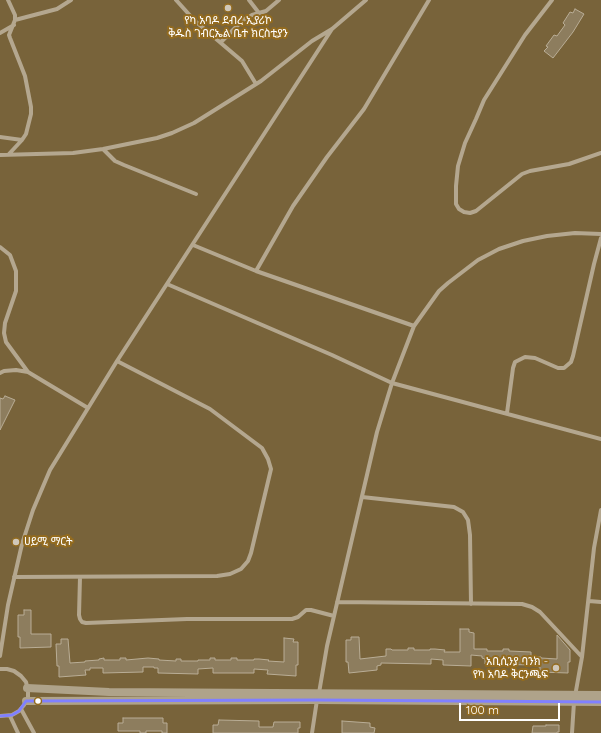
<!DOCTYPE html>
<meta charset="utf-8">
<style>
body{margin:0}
#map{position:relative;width:601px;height:733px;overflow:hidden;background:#78633a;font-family:Quicksand,sans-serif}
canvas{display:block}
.scale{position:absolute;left:459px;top:703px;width:101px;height:18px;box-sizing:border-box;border:2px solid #fff;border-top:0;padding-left:5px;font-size:12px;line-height:14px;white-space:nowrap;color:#fff;-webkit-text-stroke:3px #936b1f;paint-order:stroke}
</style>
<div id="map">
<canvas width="601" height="733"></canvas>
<div class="scale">100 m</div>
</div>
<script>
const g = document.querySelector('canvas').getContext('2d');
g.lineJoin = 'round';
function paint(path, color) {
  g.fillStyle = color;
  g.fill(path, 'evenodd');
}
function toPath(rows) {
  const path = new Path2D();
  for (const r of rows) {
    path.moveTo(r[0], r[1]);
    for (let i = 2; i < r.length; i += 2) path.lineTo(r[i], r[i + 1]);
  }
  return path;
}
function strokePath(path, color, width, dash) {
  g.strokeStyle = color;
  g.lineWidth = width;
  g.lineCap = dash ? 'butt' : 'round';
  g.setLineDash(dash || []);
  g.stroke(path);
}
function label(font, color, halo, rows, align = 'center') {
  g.font = font + ' Quicksand,"Noto Sans Ethiopic",sans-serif';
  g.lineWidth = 4;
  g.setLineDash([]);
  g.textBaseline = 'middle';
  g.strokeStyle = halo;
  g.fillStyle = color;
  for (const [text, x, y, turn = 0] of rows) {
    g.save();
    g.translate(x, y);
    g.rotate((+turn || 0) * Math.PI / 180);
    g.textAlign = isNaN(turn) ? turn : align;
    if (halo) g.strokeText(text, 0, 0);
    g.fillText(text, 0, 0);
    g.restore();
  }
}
const building = toPath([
 [575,9,584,14,573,32,553,58,544,51,548,47,546,46,554,35,557,36,565,25,563,23,570,12,573,13,575,9],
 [5,396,15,400,0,430,0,398,3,399,5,396],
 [24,610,31,610,31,634,51,634,51,647,20,648,20,637,18,637,18,615,24,615,24,610],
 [460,629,469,629,469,632,474,633,474,649,487,649,487,651,503,651,503,649,509,649,509,651,531,652,531,657,541,657,541,658,557,659,557,635,570,650,570,662,568,662,568,673,540,672,540,667,535,666,535,665,485,664,485,659,482,658,482,656,471,655,471,666,443,665,443,660,431,659,431,664,381,663,381,665,377,666,377,670,349,673,348,662,346,662,346,640,351,640,351,637,359,637,360,659,386,656,386,649,391,649,392,650,408,650,408,648,414,648,414,650,430,650,430,649,435,649,445,650,444,652,460,652,460,629],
 [284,638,294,639,293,642,298,642,298,665,296,665,296,676,267,674,268,670,254,669,254,673,213,673,213,668,198,669,198,674,158,673,158,668,154,668,154,667,143,667,143,672,103,673,103,668,90,668,90,670,85,670,86,675,59,677,59,666,57,666,56,644,61,644,61,639,68,639,70,663,85,662,85,661,99,660,99,659,104,658,104,660,120,660,120,658,126,658,126,660,148,658,159,659,159,660,176,661,176,659,181,659,181,661,198,661,198,660,210,660,210,658,215,658,215,660,231,660,231,658,237,658,237,660,254,660,254,659,259,659,269,660,268,661,284,662,284,638],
 [123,718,163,718,163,723,167,723,167,733,162,733,162,731,146,731,146,733,140,733,140,731,118,731,118,723,123,723,123,718],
 [219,720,259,721,259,727,273,727,274,722,300,722,300,728,298,728,298,733,213,733,213,725,218,725,219,720],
 [342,721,370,723,370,727,375,728,374,733,342,733,342,721],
 [546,725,559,725,559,732,557,732,557,733,532,733,533,726,546,726,546,725]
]);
const street = toPath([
 [8,0,15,15,15,20,9,35,10,38,25,76,31,107,31,114,26,134,22,140,9,154],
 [176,0,195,21,242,61,256,84],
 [249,0,259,13],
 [552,0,525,35,484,100,476,119,465,143,458,166,456,186,456,204,459,209,464,212,470,213,476,211,522,174,530,171,569,164,601,153],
 [15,20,57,9,71,0],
 [0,33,14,25],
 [221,42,243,20,252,15,266,11,279,0],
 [0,137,22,140],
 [103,149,115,161,124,165,196,194],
 [0,155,73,153,103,149,157,138,172,133,194,123,261,81,312,41,332,29,366,0],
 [193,245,256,271,414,326],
 [0,247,10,255,16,271,16,291,5,323,4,333,6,342,28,372],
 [256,271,293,206,327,157,364,109,429,0],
 [167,284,332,355,392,383,601,439],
 [0,373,4,371,16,370,28,372,88,408],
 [507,413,513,368,515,362,525,357,535,358,558,368,564,368,571,362,573,356,594,264,601,238],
 [362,497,454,507,463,512,468,520,470,535,471,604],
 [14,577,217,576,230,574,241,569,248,561,251,553,271,469,268,459,262,448,210,409,117,361],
 [80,577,79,615,80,619,82,622,86,623,187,619,292,619,298,617,306,610,311,610,334,616],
 [589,601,601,602],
 [337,602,522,604,532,607,540,612,582,657],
 [0,656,8,605,22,544,33,510,50,470,117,361,332,29],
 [0,669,7,669,14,671,21,676,26,682,28,690,28,698,24,705,19,711,12,715,0,716],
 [319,693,327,646,377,432,392,383,414,326,439,291,448,283,478,260,499,249,523,241,547,236,575,233,601,234],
 [21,709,34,733],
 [10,716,18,733],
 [312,733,317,700],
 [572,733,574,702,582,657,594,548,601,510]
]);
const secondary = toPath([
 [27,688,109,692,601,695],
 [26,701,317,700,601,702]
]);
const bus1 = toPath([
 [0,716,12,715,19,711,26,701,317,700,601,702]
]);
const markers = [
 [228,8,4,"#d0c8ba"],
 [16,542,4,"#d0c8ba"],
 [556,668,4,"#d0c8ba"],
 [38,701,3.5,"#fff"]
];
const poiNames = [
 ["የካ አባዶ ደብረ ኢያሪኮ",228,21],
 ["ቅዱስ ገብርኤል ቤተ ክርስቲያን",228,34],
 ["ሀይሚ ማርት",24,542,"left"],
 ["አቢሲንያ ባንክ -",548,662,"right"],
 ["የካ አባዶ ቅርንጫፍ",548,675,"right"]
];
paint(building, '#8d7d5e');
strokePath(building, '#b9ad96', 1);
strokePath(street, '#b4a78f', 4);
strokePath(secondary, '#afa38a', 8);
strokePath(bus1, '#8080ff', 3);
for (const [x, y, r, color] of markers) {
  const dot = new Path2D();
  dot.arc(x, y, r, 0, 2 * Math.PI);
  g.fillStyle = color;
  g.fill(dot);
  strokePath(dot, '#936b1f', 1.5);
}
label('11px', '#fff', '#936b1f', poiNames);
</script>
